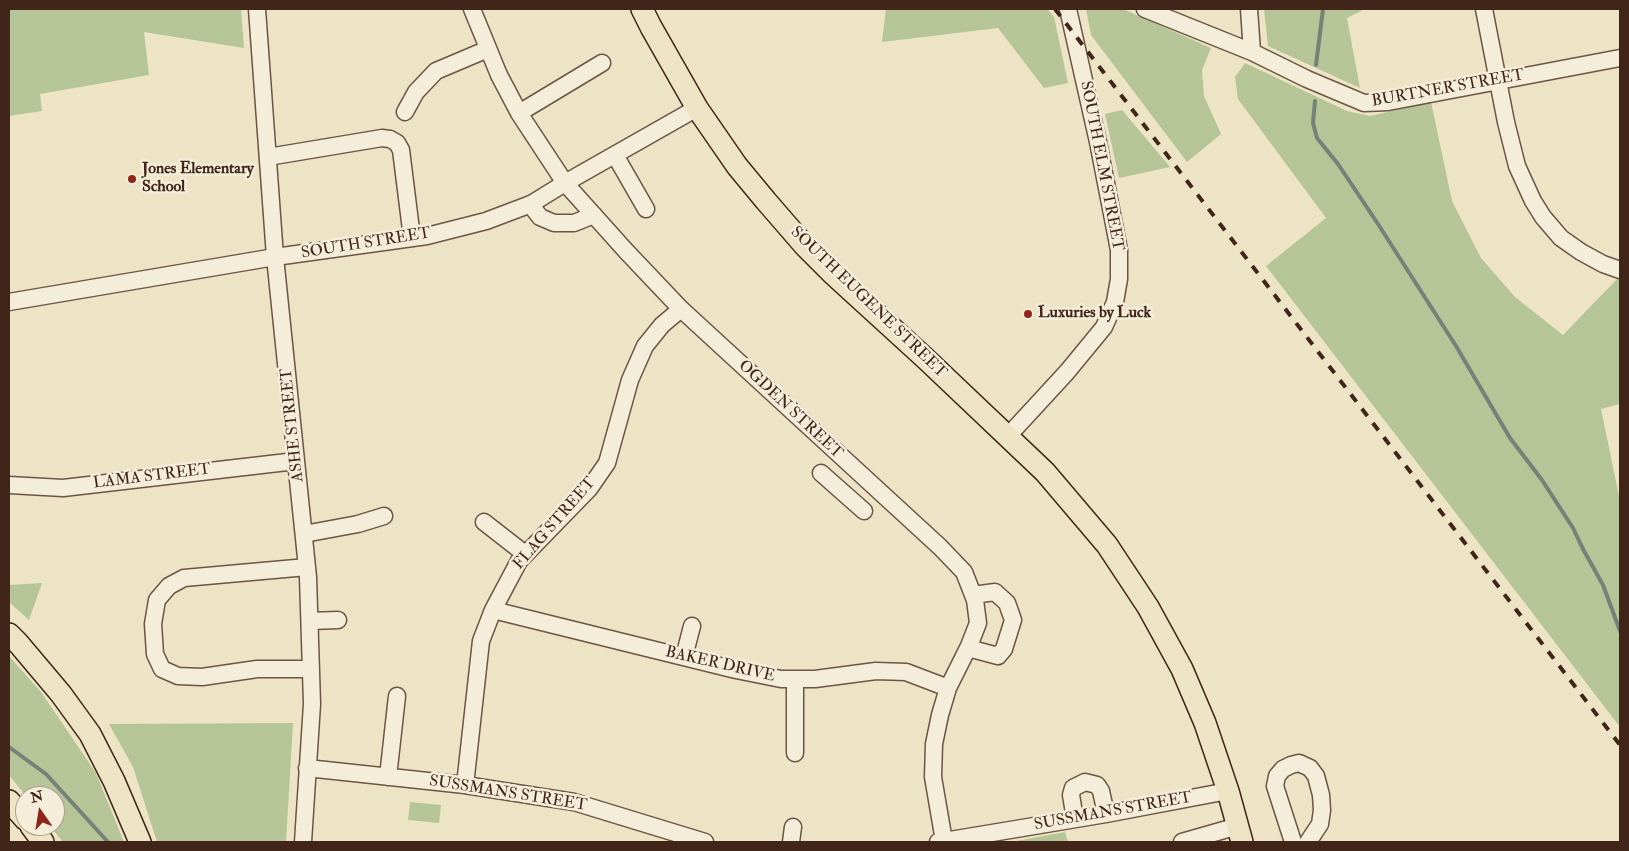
<!DOCTYPE html>
<style>
body{margin:0}
#map{position:relative;width:1629px;height:851px;overflow:hidden;background:#ede4c6;font-family:"IM FELL Double Pica",serif}
canvas{display:block}
.frame{position:absolute;inset:0;border:10px solid #412519;pointer-events:none}
.north{position:absolute;left:15px;top:786px;width:50px;height:50px;box-sizing:border-box;background:#f3edda;border:1px solid #ac9d8d;border-radius:50%;rotate:347deg;font-size:14px;font-weight:700;line-height:20px;text-align:center;color:#412519}
.north::after{content:'';display:block;margin:auto;width:18px;height:22px;background:#8f2418;clip-path:polygon(50% 0,100% 100%,50% 72%,0 100%)}
</style>
<div id="map">
<canvas width="1629" height="851"></canvas>
<div class="frame"></div>
<div class="north">N</div>
</div>
<script>
const g = document.querySelector('canvas').getContext('2d');
g.lineJoin = 'round';
function paint(path, color) {
  g.fillStyle = color;
  g.fill(path, 'evenodd');
}
function toPath(rows) {
  const path = new Path2D();
  for (const r of rows) {
    path.moveTo(r[0], r[1]);
    for (let i = 2; i < r.length; i += 2) path.lineTo(r[i], r[i + 1]);
  }
  return path;
}
function strokePath(path, color, width, dash) {
  g.strokeStyle = color;
  g.lineWidth = width;
  g.lineCap = dash ? 'butt' : 'round';
  g.setLineDash(dash || []);
  g.stroke(path);
}
function label(font, color, halo, rows, align = 'center') {
  g.font = font + ' "IM FELL Double Pica",serif';
  g.lineWidth = 5;
  g.setLineDash([]);
  g.textBaseline = 'middle';
  g.strokeStyle = halo;
  g.fillStyle = color;
  for (const [text, x, y, turn = 0] of rows) {
    g.save();
    g.translate(x, y);
    g.rotate((+turn || 0) * Math.PI / 180);
    g.textAlign = isNaN(turn) ? turn : align;
    if (halo) g.strokeText(text, 0, 0);
    g.fillText(text, 0, 0);
    g.restore();
  }
}
const green = toPath([
 [9,9,241,9,244,48,144,32,149,75,40,94,42,111,9,116],
 [886,9,1047,9,1054,17,1068,83,1044,88,998,28,882,42],
 [1086,9,1123,9,1211,48,1202,70,1204,96,1221,134,1187,162,1091,35],
 [1264,9,1365,9,1347,18,1360,88,1268,46],
 [1245,63,1347,111,1370,116,1431,102,1452,201,1481,258,1515,297,1563,335,1617,279,1620,280,1620,404,1601,409,1620,501,1620,727,1266,266,1326,218,1238,99,1235,77],
 [1122,110,1170,167,1119,178,1105,114],
 [42,583,29,620,9,602,9,585],
 [9,656,41,692,96,773,124,842,63,842,50,826,55,826,55,796,26,796,9,775],
 [293,723,286,842,157,842,133,767,109,724],
 [410,802,441,805,439,823,408,820],
 [1065,832,1068,842,1011,842]
]);
const stream = toPath([
 [1316,65,1323,9],
 [1315,101,1313,123,1317,138,1338,164,1378,224,1456,346,1510,438,1542,480,1573,528,1583,549,1603,585,1620,631],
 [9,747,46,774,108,842]
]);
const minor = toPath([
 [257,9,275,257,308,577,312,704,303,842],
 [472,9,499,75,519,113,565,183,626,251,681,309,940,547,964,572,975,600,978,623,969,646,948,688,940,715,934,744,933,777,944,841],
 [1145,9,1252,52,1307,79,1364,103,1388,102,1620,58],
 [1249,9,1252,52],
 [1484,9,1506,122,1517,166,1533,201,1543,217,1561,238,1581,252,1603,264,1620,270],
 [405,112,416,92,436,71,488,49],
 [519,113,602,63],
 [615,155,646,209],
 [268,157,382,138,390,139,397,143,401,150,412,238],
 [530,204,540,217,554,223,574,223,594,215],
 [9,302,275,257,427,236,486,221,531,204,565,183,697,108],
 [1008,436,1067,372,1104,327,1115,302,1119,279,1119,250,1098,142,1068,9],
 [821,473,864,511],
 [9,485,63,488,296,461],
 [484,522,525,554],
 [304,534,358,524,384,516],
 [307,567,184,578,169,586,157,600,153,624,155,654,162,669,178,676,202,677,257,669,311,669],
 [493,610,736,670,781,679,815,679,876,671,906,672,948,688],
 [310,621,338,620],
 [968,648,998,656,1004,649,1013,620,1007,603,995,592,973,595],
 [684,657,692,626],
 [795,753,795,679],
 [307,768,465,785,574,802,705,842],
 [388,777,397,696],
 [465,785,481,641,493,610,519,561,589,489,607,463,630,380,645,346,662,325,681,309],
 [1075,819,1071,795,1073,788,1085,782,1097,785,1101,791,1106,814],
 [791,842,793,827],
 [938,842,1106,814,1228,791],
 [1182,842,1238,826],
 [1293,842,1275,786,1277,776,1283,769,1291,765,1299,763,1310,768,1316,776,1321,795,1322,810,1320,824,1308,842]
]);
const major = toPath([
 [642,9,651,27,697,108,737,166,766,201,805,246,834,275,926,359,1045,472,1107,545,1148,607,1182,669,1205,723,1228,791,1242,842],
 [9,634,18,643,61,694,90,734,114,781,140,842],
 [9,801,25,819],
 [31,826,43,842]
]);
const rail = toPath([
 [1055,9,1620,745]
]);
const markers = [
 [132,179,5,"#8f2418"],
 [1028,314,5,"#8f2418"]
];
const streetNames = [
 ["BURTNER STREET",1448,89,-10],
 ["SOUTH ELM STREET",1101,166,79],
 ["SOUTH STREET",366,244,-9],
 ["SOUTH EUGENE STREET",868,303,44],
 ["OGDEN STREET",790,410,43],
 ["ASHE STREET",293,425,-96],
 ["LAMA STREET",152,477,-7],
 ["FLAG STREET",555,524,-49],
 ["BAKER DRIVE",720,665,13],
 ["SUSSMANS STREET",508,794,9],
 ["SUSSMANS STREET",1113,812,-10]
];
const poiNames = [
 ["Jones Elementary",142,170],
 ["School",142,188],
 ["Luxuries by Luck",1038,314]
];
paint(green, '#b5c597');
strokePath(stream, '#768177', 4);
strokePath(minor, '#6c5544', 19);
strokePath(major, '#412519', 24);
strokePath(minor, '#f3edda', 16);
strokePath(major, '#ede4c6', 21);
strokePath(rail, '#412519', 4, [9, 9]);
for (const [x, y, r, color] of markers) {
  const dot = new Path2D();
  dot.arc(x, y, r, 0, 2 * Math.PI);
  g.fillStyle = color;
  g.fill(dot);
  strokePath(dot, '#f3edda', 2);
}
label('16px', '#412519', '#f3edda', streetNames);
label('bold 16px', '#412519', '#f3edda', poiNames, 'left');
</script>
